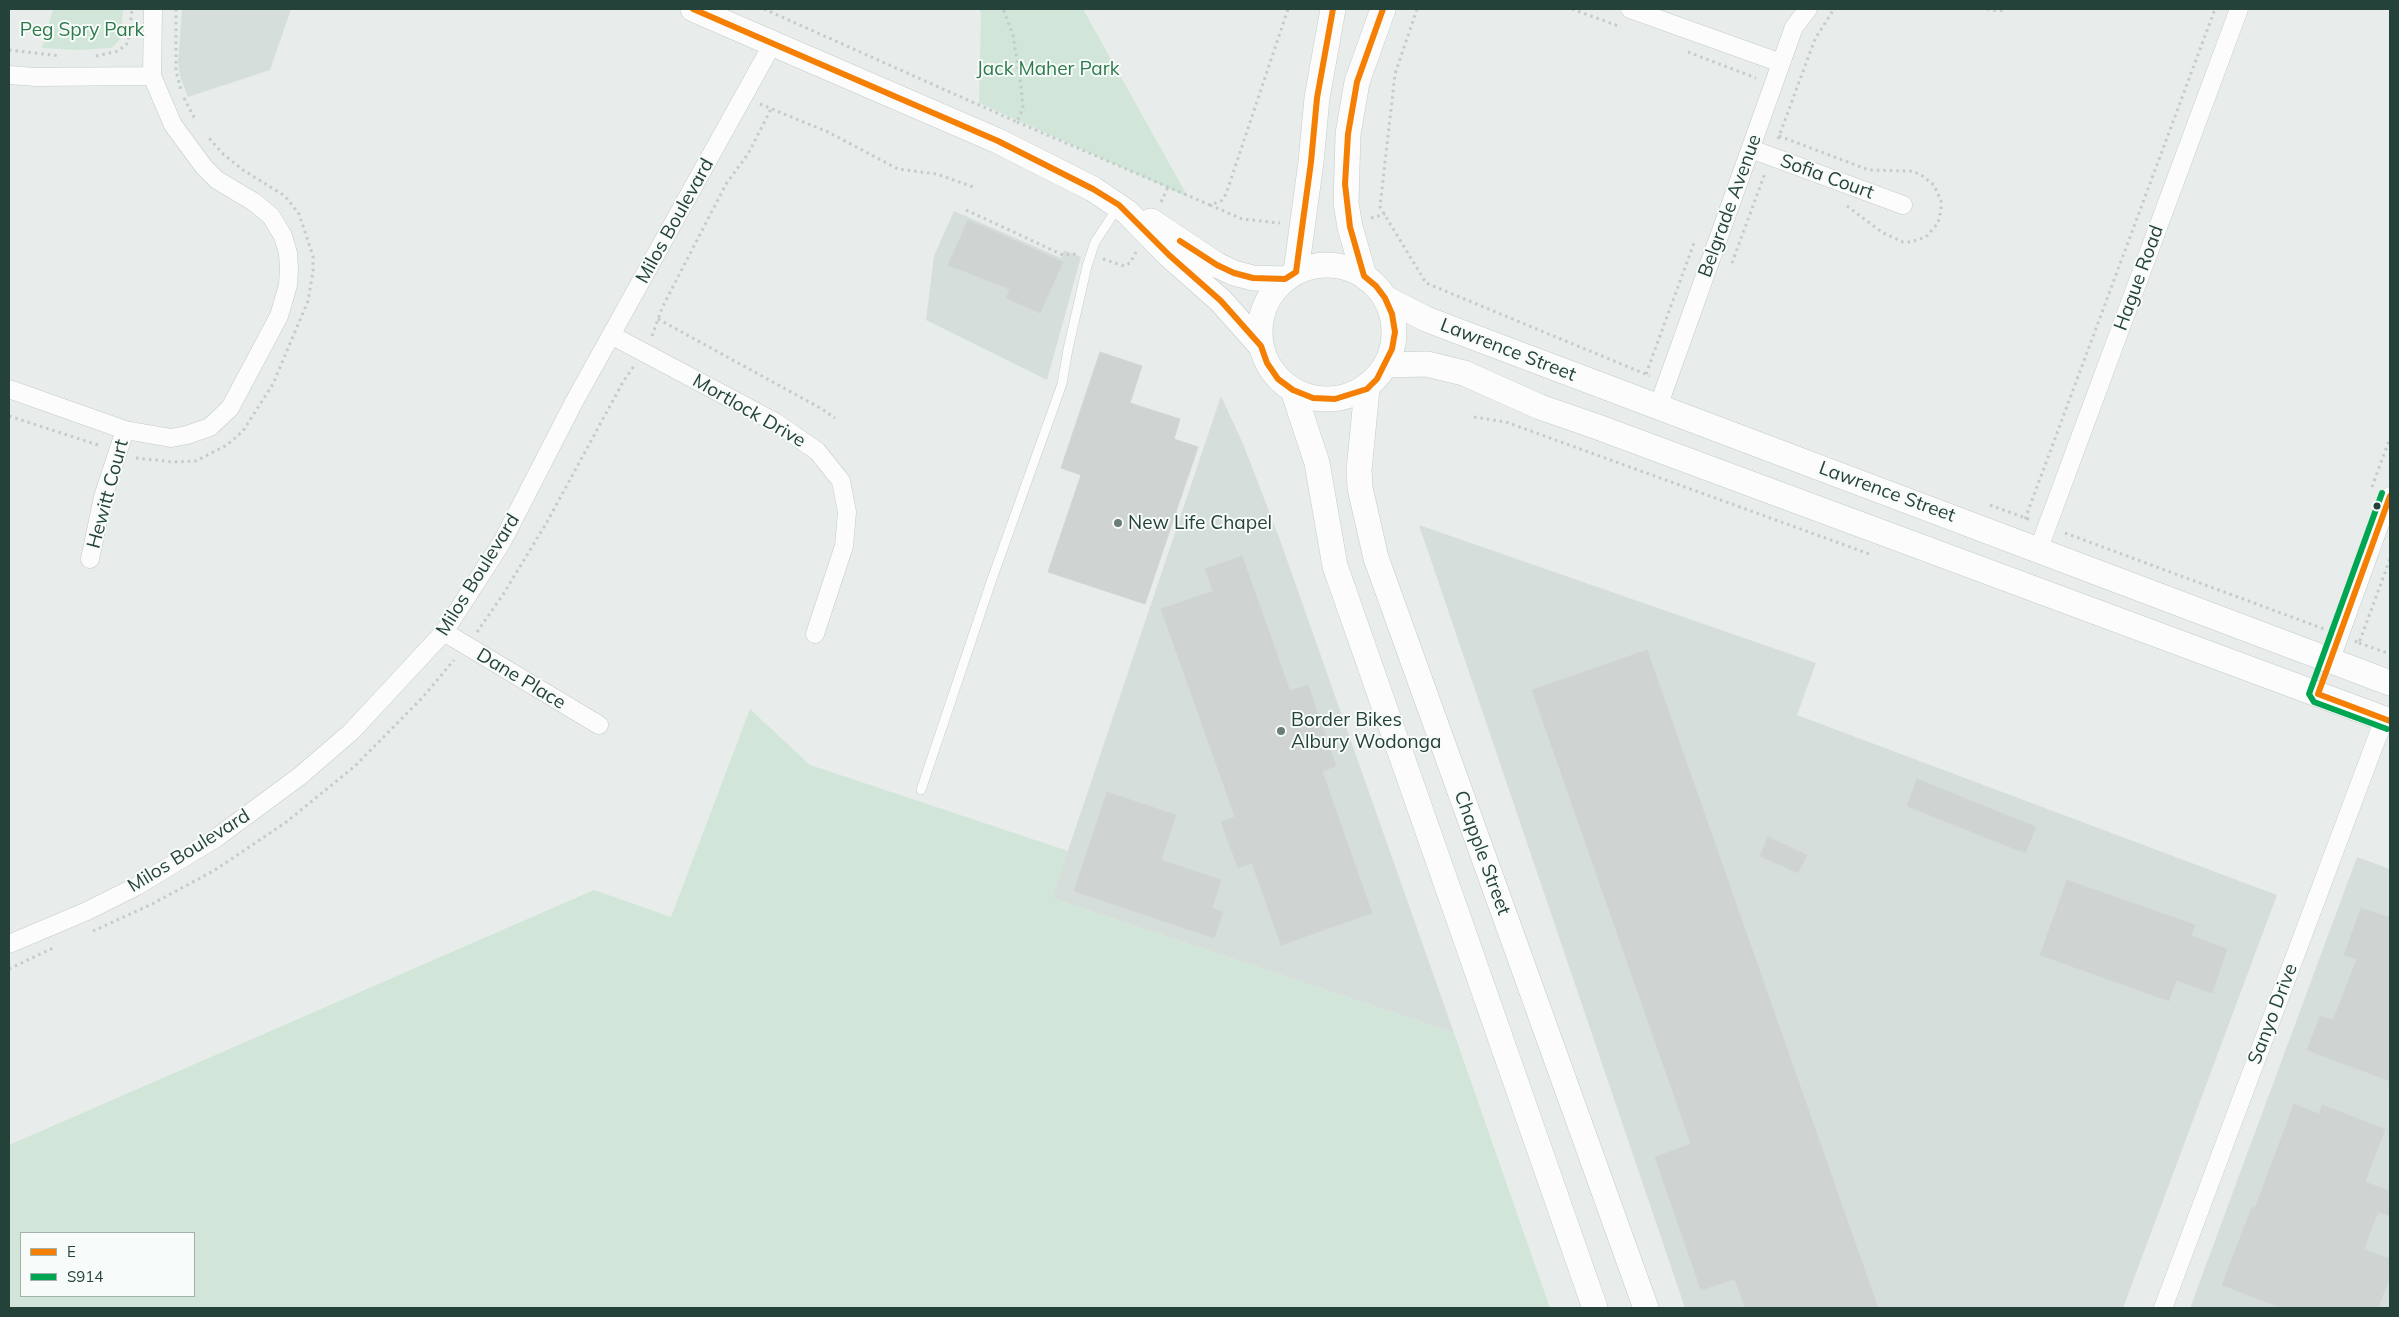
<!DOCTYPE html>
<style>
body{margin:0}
#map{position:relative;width:2399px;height:1317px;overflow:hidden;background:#e8edeb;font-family:Mulish,sans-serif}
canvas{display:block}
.frame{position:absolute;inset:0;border:10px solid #24423a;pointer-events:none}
.legend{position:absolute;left:20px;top:1232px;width:175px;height:65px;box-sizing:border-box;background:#f7fbf9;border:1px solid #a3b1ad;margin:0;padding:6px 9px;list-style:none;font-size:15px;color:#24423a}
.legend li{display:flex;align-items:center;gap:10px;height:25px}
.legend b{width:25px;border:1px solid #a3b1ad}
</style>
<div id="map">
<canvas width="2399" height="1317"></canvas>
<div class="frame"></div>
<ul class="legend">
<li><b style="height:6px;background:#f47f03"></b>E</li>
<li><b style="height:6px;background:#00a651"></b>S914</li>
</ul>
</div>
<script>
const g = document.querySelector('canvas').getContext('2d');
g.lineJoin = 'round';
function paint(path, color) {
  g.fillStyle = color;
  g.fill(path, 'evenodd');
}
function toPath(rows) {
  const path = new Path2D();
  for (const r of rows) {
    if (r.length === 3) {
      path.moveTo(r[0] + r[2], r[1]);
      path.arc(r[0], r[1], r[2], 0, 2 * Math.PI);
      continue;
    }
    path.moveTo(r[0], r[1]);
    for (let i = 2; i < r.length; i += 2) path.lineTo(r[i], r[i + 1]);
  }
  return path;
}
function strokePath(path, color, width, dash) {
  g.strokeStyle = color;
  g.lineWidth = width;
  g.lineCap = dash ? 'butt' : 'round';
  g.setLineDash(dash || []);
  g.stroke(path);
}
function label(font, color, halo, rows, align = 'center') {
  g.font = font + ' Mulish,sans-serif';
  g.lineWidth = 4;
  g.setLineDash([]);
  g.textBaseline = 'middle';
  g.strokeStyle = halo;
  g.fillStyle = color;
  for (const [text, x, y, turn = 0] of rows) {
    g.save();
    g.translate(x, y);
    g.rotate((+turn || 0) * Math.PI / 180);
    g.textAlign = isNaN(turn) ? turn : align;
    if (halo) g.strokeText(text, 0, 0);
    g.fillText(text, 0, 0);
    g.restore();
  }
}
const built = toPath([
 [182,9,291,9,270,70,188,97,180,76,178,62],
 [954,211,1061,258,1064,250,1081,257,1047,380,926,320,934,256],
 [1221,396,1244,446,1280,540,1454,1033,1052,898],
 [1419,525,1816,663,1797,715,2277,895,2123,1308,1685,1308],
 [2357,857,2390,869,2390,1308,2190,1308]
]);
const green = toPath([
 [53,9,123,9,121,38,112,48,78,50,42,48],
 [979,9,1083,9,1188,197,979,103,981,13],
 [750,709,810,765,1068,851,1052,898,1454,1033,1550,1308,9,1308,9,1145,594,890,671,917],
 [21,1233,194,1233,194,1296,21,1296]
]);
const building = toPath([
 [968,220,1063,262,1040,313,1006,298,1010,289,948,265,968,220],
 [1100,352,1142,366,1130,403,1180,419,1174,439,1198,447,1145,604,1048,572,1081,475,1061,468,1100,352],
 [1242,556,1290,691,1308,685,1336,766,1322,771,1372,913,1281,945,1252,863,1238,868,1221,822,1235,817,1161,609,1213,591,1205,569,1242,556],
 [1647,650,1878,1308,1745,1308,1735,1279,1701,1290,1655,1157,1691,1144,1532,690,1647,650],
 [1917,779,2036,827,2025,853,1907,806,1917,779],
 [1107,792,1176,815,1161,860,1221,880,1212,908,1223,912,1214,938,1074,891,1107,792],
 [1768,837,1807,855,1798,873,1760,856,1768,837],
 [2067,880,2195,925,2191,936,2227,949,2212,993,2176,980,2169,1001,2040,955,2067,880],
 [2361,908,2390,918,2390,1081,2307,1050,2320,1016,2333,1020,2357,959,2344,955,2361,908],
 [2294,1104,2319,1114,2322,1105,2385,1129,2365,1182,2390,1191,2390,1216,2378,1212,2364,1249,2390,1259,2390,1276,2378,1308,2282,1308,2222,1285,2252,1207,2255,1208,2294,1104]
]);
const path = toPath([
 [176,9,176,71,181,90],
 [764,9,1017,122,1023,108,1021,86,1013,35,1003,9],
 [1417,9,1395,74,1380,207,1426,283,1650,376],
 [1572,9,1621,27],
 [1987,9,1998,11,2006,9],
 [9,50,60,56],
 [1688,52,1756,78],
 [96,56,118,51,128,43,132,9],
 [184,98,196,121],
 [760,104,828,132,898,169,937,174,976,188],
 [1017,122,1210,205,1221,201,1226,194,1288,9],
 [1779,136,1869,170,1910,171,1920,174,1934,185,1941,201,1941,210,1938,223,1926,237,1911,242,1903,242,1883,233,1847,206],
 [1778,139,1815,39,1834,9],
 [1161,202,1168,187],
 [1210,205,1242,219,1280,223],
 [966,210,1063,255,1077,254],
 [1371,218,1385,214],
 [1103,259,1124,266,1130,263,1136,252],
 [1732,263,1765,173],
 [658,319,822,409,835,418],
 [652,336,662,308,726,184,748,154,771,109],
 [1646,374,1694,243],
 [9,416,101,446],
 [1474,417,1506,422,1872,555],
 [136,458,173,462,196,461,227,445,243,431,273,384,308,301,313,271,313,256,299,214,285,196,243,170,223,154,209,138],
 [2372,487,2390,438],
 [1990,505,2031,520],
 [2025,519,2215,9],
 [2065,533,2324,629],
 [477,632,504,593,547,522,623,382,634,366],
 [2355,641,2359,643,2390,559],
 [2359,643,2390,654],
 [93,931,152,904,215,870,285,823,355,766,423,697,454,660],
 [9,969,53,948]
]);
const lane = toPath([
 [921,790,992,579,1062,384,1068,349,1087,266,1095,242,1118,207]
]);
const street = toPath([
 [1630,9,1781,63],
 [9,75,36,77,152,76],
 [1751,149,1903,205],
 [611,335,775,422,817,451,841,481,847,512,844,546,815,634],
 [9,389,125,430,171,438,187,435,210,427,230,408,279,316,288,285,289,269,288,253,283,236,271,216,254,202,217,180,204,167,173,125,152,76,153,9],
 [1658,407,1794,27,1808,9],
 [2039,548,2239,9],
 [90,559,103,497,125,430],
 [444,632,599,725],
 [2331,659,2390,496],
 [9,944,87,911,137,886,216,838,300,776,351,732,444,632,502,542,574,402,773,43],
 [2163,1308,2384,719]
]);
const secondary = toPath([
 [693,9,998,141,1093,189,1127,212,1169,255,1221,301,1261,346],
 [1151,221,1217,265,1234,273,1253,278,1285,279],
 [1327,332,67],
 [1296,272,1311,162,1317,98,1333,9],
 [1364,276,1350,227,1346,203,1348,134,1357,82,1383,9],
 [1385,298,1426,319,1468,335,2390,683],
 [1386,365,1427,364,1464,373,1540,407,1595,426,2390,721],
 [1367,389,1359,470,1360,488,1376,558,1646,1308],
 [1293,390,1317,463,1335,566,1595,1308]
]);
const bus1 = toPath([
 [693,9,998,141,1093,189,1119,205,1169,255,1221,301,1261,346,1267,363,1278,379,1293,390,1313,398,1335,399,1367,389,1377,379,1392,349,1395,332,1392,314,1385,298,1376,286,1364,276,1350,227,1345,184,1348,134,1357,82,1383,9],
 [1180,241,1217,265,1234,273,1253,278,1285,279,1296,272,1311,162,1317,98,1333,9],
 [2390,496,2318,694,2390,721]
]);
const bus2 = toPath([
 [2382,493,2309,694,2314,702,2387,729]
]);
const markers = [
 [2377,506,4.5,"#24423a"],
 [1118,523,5,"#697e78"],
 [1281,731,5,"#697e78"]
];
const parkNames = [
 ["Peg Spry Park",82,30],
 ["Jack Maher Park",1048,69]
];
const streetNames = [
 ["Sofia Court",1827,177,20],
 ["Belgrade Avenue",1730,206,-70],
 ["Milos Boulevard",675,221,-61],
 ["Hague Road",2139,278,-70],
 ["Lawrence Street",1508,350,21],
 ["Mortlock Drive",749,411,30],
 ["Lawrence Street",1887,492,20],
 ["Hewitt Court",108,494,-75],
 ["Milos Boulevard",478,575,-58],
 ["Dane Place",521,679,31],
 ["Milos Boulevard",189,851,-32],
 ["Chapple Street",1482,853,70],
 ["Sanyo Drive",2273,1014,-69]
];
const poiNames = [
 ["New Life Chapel",1128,523],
 ["Border Bikes",1291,720],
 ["Albury Wodonga",1291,742]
];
paint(built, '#d6dedb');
paint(green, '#d1e6d8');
paint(building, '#cfd4d2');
strokePath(building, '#d1d6d4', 1);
strokePath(lane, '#c5cac8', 10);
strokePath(street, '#c5cac8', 19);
strokePath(secondary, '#c3cbc8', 26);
strokePath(path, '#c3ccca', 3, [2.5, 4]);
strokePath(lane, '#fcfcfc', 9);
strokePath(street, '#fcfcfc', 18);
strokePath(secondary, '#fcfcfc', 25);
strokePath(bus1, '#f47f03', 6);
strokePath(bus2, '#00a651', 6);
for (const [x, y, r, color] of markers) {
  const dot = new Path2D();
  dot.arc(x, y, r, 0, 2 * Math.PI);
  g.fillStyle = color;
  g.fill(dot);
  strokePath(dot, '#f7fbf9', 2);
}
label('19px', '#2d7a4b', '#f7fbf9', parkNames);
label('19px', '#24423a', '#f7fbf9', streetNames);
label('19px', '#24423a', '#f7fbf9', poiNames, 'left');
</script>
